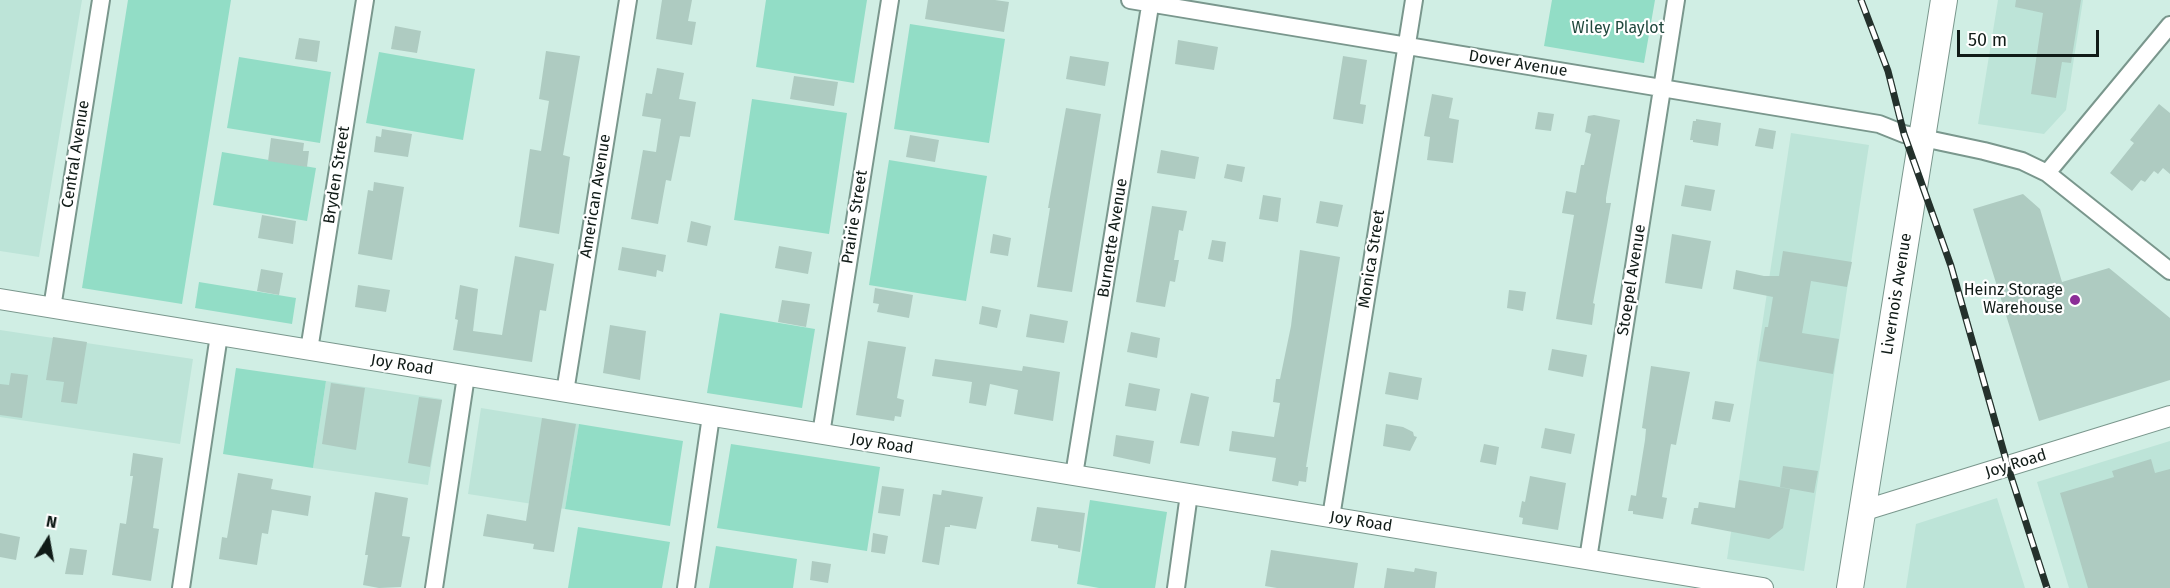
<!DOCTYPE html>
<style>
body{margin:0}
#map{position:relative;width:2170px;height:588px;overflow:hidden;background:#d0eee4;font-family:"Fira Sans",sans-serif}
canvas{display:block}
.north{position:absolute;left:18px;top:510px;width:60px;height:60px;-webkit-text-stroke:4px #fff;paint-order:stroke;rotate:11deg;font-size:16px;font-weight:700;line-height:24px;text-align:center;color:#101b17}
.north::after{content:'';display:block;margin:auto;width:21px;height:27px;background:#101b17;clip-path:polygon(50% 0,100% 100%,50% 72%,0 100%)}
.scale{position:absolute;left:1957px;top:30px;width:142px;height:27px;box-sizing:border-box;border:3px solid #101b17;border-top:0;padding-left:8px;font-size:18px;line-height:21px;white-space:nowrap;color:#101b17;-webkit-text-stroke:4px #fff;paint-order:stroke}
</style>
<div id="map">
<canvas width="2170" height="588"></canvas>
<div class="north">N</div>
<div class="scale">50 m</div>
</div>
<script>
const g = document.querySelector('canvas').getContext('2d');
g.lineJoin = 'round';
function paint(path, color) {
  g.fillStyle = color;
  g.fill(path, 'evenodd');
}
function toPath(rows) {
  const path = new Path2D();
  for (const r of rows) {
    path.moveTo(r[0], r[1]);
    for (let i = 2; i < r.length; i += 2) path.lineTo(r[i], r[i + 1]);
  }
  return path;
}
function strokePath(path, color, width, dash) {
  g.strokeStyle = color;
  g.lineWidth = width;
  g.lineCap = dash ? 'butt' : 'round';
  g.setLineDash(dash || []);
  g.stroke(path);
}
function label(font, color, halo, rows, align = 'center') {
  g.font = font + ' "Fira Sans",sans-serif';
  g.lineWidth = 4.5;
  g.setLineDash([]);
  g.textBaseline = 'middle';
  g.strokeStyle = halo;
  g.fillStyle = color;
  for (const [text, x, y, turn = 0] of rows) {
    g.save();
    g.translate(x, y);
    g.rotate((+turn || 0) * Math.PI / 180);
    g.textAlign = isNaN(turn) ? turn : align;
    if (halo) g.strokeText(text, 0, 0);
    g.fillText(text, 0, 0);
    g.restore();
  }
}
const built = toPath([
 [0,0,82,0,39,257,0,251],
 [1998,0,2083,0,2066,110,2044,134,1978,124],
 [1791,133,1869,145,1804,571,1727,559],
 [0,330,193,359,180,444,0,417],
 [326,381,442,399,428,485,313,468],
 [481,408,579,424,565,509,468,494],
 [2170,441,2170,588,2069,588,2037,482],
 [1997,498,2025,588,1906,588,1916,524]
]);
const green = toPath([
 [128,0,231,0,182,304,82,288],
 [766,0,867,0,854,83,756,67],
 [1552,0,1655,0,1644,63,1544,46],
 [910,24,1005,39,989,143,894,129],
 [379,52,475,69,463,140,366,123],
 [239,57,331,72,320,143,227,128],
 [752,99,847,113,829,234,734,220],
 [222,152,316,168,307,221,213,205],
 [889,160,987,176,966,301,869,285],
 [199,282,296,298,292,324,195,308],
 [720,313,815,329,802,408,707,393],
 [236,368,326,381,313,468,223,454],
 [579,424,683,441,670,526,565,509],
 [731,444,880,467,867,551,717,528],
 [1090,500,1167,512,1155,588,1099,588,1077,584],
 [578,527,670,542,662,588,568,588],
 [716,546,797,559,793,588,709,588]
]);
const building = toPath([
 [662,0,692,0,688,21,696,22,692,45,656,39],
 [928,0,995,0,1009,2,1004,32,925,19],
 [2016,0,2081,0,2071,63,2062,62,2056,98,2031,94,2043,13,2015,7],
 [395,26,421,31,417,53,391,49],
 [299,38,320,41,317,62,295,59],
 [1178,40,1218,47,1214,70,1175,64],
 [546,51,580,56,563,155,570,157,559,234,519,227,530,149,541,151,549,101,539,99],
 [1070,56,1109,62,1105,86,1066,79],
 [1343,56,1367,60,1360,104,1366,105,1363,124,1333,119],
 [657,68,684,73,679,99,696,102,690,137,680,136,671,181,666,180,658,224,631,219,643,150,656,152,661,119,642,116,646,93,652,94],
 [794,76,838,82,834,106,790,99],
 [1432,94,1453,98,1449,118,1459,120,1453,163,1427,160,1430,137,1424,136],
 [2159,104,2170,113,2170,174,2163,168,2158,174,2154,171,2145,182,2141,180,2132,191,2110,173,2134,143,2130,140],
 [1066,108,1101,114,1072,292,1037,287,1050,208,1048,208],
 [1538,112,1554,114,1551,131,1535,129],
 [1594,115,1620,120,1606,198,1606,203,1611,203,1593,303,1595,304,1592,325,1556,319,1574,215,1562,213,1566,191,1576,193,1581,165,1584,165,1591,134,1585,132,1588,116],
 [1696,119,1721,123,1718,146,1693,142,1693,140,1690,140,1693,121,1696,121],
 [1759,128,1776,131,1773,149,1755,146],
 [382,129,412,134,408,157,374,152,376,136,381,137],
 [910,135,939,140,935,162,906,157],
 [271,138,304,143,303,151,309,151,307,167,268,161],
 [1161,150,1199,157,1195,179,1157,173],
 [1227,164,1245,167,1242,182,1224,178],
 [374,182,404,187,392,260,358,254,368,190,373,191],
 [1685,185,1715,190,1711,211,1681,206],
 [2023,194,2040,209,2062,282,2109,268,2170,318,2170,380,2039,421,1973,209],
 [1263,195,1281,198,1278,222,1259,219],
 [1320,201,1343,205,1338,227,1316,223],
 [1152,206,1187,211,1183,231,1179,230,1174,260,1179,260,1175,282,1170,281,1165,307,1136,302],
 [262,215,296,221,293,244,258,238],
 [691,221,711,226,707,246,687,242],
 [993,234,1011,238,1008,256,990,253],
 [1672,234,1711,241,1702,289,1665,283],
 [1212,240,1226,242,1223,262,1208,259],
 [779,246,812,252,808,274,775,268],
 [622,247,666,255,663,272,657,270,656,277,618,270],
 [1300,250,1340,257,1306,467,1308,467,1306,482,1299,481,1298,486,1272,481,1276,458,1229,451,1232,431,1274,437,1280,403,1273,402,1276,379,1280,379,1291,326],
 [1783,251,1852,262,1847,287,1811,281,1802,333,1839,339,1833,374,1759,361,1765,327,1768,327,1773,297,1733,289,1736,270,1764,276,1779,276],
 [515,256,554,264,546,311,540,310,532,362,453,350,458,320,455,319,460,285,478,289,473,331,502,335],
 [261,269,283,273,279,295,257,291],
 [358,285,390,290,386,312,355,307],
 [875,288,913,295,909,318,877,312,879,304,873,303],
 [1509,290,1526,292,1523,311,1507,308],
 [782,300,810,304,806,327,778,322],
 [982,306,1001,310,997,328,979,324],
 [1030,314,1068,321,1064,343,1026,337],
 [610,325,646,331,640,380,603,373],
 [1131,332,1160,338,1157,358,1127,352],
 [53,337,87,342,77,404,61,402,64,382,46,380],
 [868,341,906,347,897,398,904,400,901,417,895,416,894,421,856,415],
 [1552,349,1587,355,1583,377,1548,370],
 [935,359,1022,371,1023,366,1060,372,1053,421,1014,414,1018,390,990,384,986,406,969,403,972,382,932,376],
 [1651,366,1690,372,1676,445,1671,444,1662,497,1667,498,1663,519,1633,514,1633,511,1628,511,1631,495,1636,496,1645,440,1646,429,1642,428],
 [1389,372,1422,378,1418,400,1385,394],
 [11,373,28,375,22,418,0,415,0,384,9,385],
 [331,383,365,388,356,450,322,444],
 [1129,383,1160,389,1156,411,1125,406],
 [1191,393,1209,397,1199,446,1180,443],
 [419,397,442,400,430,467,408,463],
 [1715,401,1734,404,1730,422,1712,419],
 [542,418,576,424,554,552,533,549,534,544,483,536,487,514,526,521],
 [1386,424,1403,427,1413,432,1414,436,1417,437,1410,451,1383,446],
 [1545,428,1575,434,1571,454,1541,448],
 [1116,435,1154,441,1150,464,1113,456],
 [1484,444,1499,447,1496,465,1480,462],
 [133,453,163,458,153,528,159,529,151,581,112,575,120,523,126,524,133,476,130,476],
 [2151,459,2155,473,2170,469,2170,588,2088,588,2060,493,2114,477,2112,471],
 [1783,466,1818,471,1814,493,1780,487],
 [238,473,273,479,271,489,311,496,308,516,272,510,268,534,262,533,257,565,219,559,222,537,227,538],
 [1530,476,1566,483,1558,530,1522,524,1523,518,1519,517,1522,501,1525,502],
 [1739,480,1790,489,1783,528,1769,539,1691,524,1694,508,1698,508,1699,502,1735,508],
 [882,486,904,489,900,516,878,513],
 [942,490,983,497,976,529,950,525,950,527,945,527,939,565,922,562,933,494,941,495],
 [375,492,408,498,402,536,410,537,401,587,379,588,363,585,368,555,365,555],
 [1037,507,1085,513,1080,552,1058,548,1058,545,1031,541],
 [0,533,20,537,16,560,0,557],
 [873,533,888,536,885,554,871,552],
 [70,548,87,550,83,575,65,574],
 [1271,550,1358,563,1354,588,1277,588,1265,586],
 [812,561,831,564,828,583,810,580],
 [1387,568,1414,572,1415,568,1437,572,1435,588,1384,588]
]);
const minor = toPath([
 [1130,0,1879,124,1904,134,1984,151,2022,161,2047,173,2170,271],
 [2047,173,2170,25],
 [52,308,101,0],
 [309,350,365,0],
 [565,392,628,0],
 [821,434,890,0],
 [1074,475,1151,0],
 [1331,517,1414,0],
 [1588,559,1676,0],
 [181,588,219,335],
 [434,588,466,376],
 [686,588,711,416],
 [1176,588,1189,494]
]);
const tertiary = toPath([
 [0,299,1763,588],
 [1862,511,2170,416]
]);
const primary = toPath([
 [1850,588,1944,0]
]);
const rail = toPath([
 [1861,0,1888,71,1904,134,1951,266,2008,467,2047,588]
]);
const markers = [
 [2075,300,6,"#8b2d97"]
];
const parkNames = [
 ["Wiley Playlot",1618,29]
];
const streetNames = [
 ["Dover Avenue",1518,64,9],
 ["Central Avenue",76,154,-81],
 ["Bryden Street",337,175,-81],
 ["American Avenue",596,196,-81],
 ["Prairie Street",855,217,-81],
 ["Burnette Avenue",1113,238,-81],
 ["Monica Street",1372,259,-81],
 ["Stoepel Avenue",1632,280,-81],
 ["Livernois Avenue",1897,294,-81],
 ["Joy Road",402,365,9],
 ["Joy Road",882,444,9],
 ["Joy Road",2016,464,-17],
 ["Joy Road",1361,522,9]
];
const poiNames = [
 ["Heinz Storage",2063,291],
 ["Warehouse",2063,309]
];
paint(built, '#bde4d8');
paint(green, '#92ddc6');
paint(building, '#aecbc1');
strokePath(minor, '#7a978d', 20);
strokePath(tertiary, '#7a978d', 22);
strokePath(primary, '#7a978d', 28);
strokePath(minor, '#fff', 16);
strokePath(tertiary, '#fff', 20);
strokePath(primary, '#fff', 26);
strokePath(rail, '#24312c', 7);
strokePath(rail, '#fff', 4.5, [14]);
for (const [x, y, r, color] of markers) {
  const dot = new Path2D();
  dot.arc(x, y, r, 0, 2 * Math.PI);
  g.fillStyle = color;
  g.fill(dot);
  strokePath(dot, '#fff', 2);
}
label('16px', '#21483d', '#fff', parkNames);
label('16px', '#101b17', '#fff', streetNames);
label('16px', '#101b17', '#fff', poiNames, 'right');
</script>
